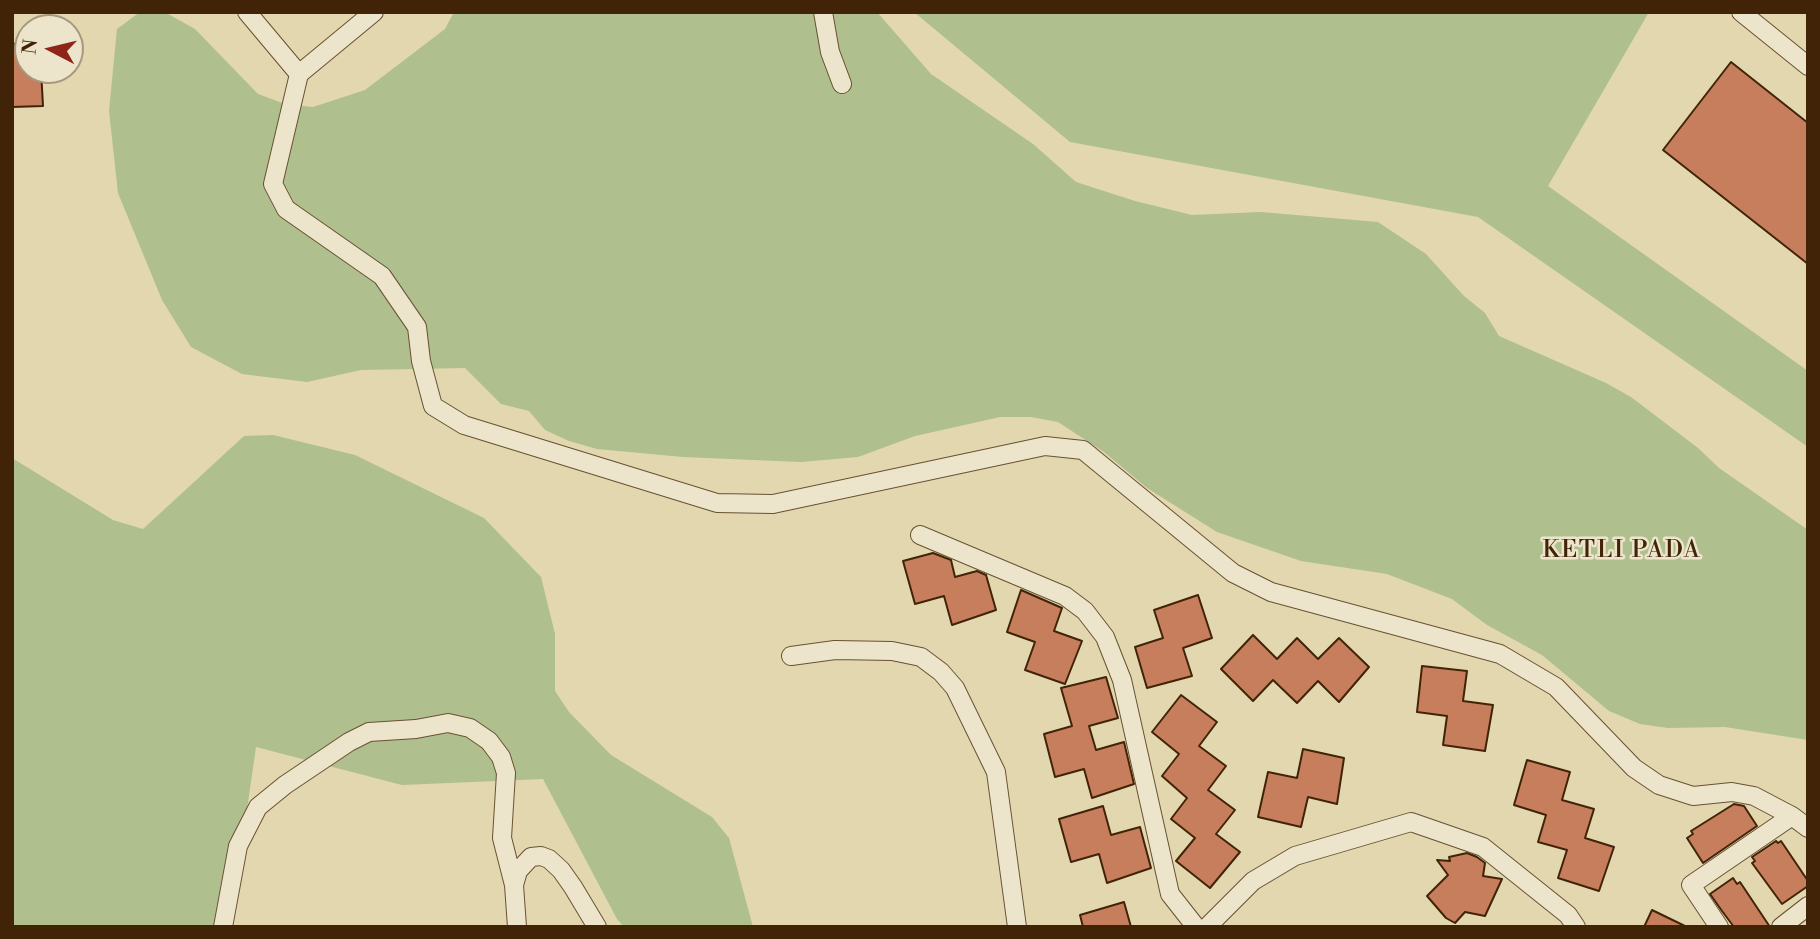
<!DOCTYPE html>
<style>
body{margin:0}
#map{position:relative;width:1820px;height:939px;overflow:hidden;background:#e2d7af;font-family:"Libre Bodoni",serif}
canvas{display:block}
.frame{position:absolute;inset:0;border:14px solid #412407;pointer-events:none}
.north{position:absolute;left:14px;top:14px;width:70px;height:70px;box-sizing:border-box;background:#ece5cb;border:2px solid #a8987d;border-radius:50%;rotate:277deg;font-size:19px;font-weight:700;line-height:28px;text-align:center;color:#412407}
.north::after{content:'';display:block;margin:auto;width:24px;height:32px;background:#8f2418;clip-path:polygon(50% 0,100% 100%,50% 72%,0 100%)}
</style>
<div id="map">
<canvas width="1820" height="939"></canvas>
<div class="frame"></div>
<div class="north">N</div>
</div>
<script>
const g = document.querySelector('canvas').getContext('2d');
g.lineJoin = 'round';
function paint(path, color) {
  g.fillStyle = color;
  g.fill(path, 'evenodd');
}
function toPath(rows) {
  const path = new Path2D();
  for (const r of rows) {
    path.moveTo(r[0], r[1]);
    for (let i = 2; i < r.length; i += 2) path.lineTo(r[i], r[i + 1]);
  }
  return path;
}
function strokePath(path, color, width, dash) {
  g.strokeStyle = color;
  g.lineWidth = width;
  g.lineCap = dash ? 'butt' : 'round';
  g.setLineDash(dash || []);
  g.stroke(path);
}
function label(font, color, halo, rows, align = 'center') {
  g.font = font + ' "Libre Bodoni",serif';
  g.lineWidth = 5;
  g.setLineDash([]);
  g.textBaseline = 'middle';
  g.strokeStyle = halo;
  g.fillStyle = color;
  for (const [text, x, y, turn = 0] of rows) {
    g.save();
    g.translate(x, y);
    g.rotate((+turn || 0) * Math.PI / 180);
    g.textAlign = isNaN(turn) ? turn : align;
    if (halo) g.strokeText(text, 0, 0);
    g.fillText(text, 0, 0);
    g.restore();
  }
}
const green = toPath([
 [140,12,168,14,195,29,258,94,285,104,313,107,365,90,445,29,454,12,877,12,931,74,1033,144,1076,182,1135,201,1192,215,1261,212,1378,222,1426,254,1464,296,1485,313,1499,336,1606,383,1631,397,1698,448,1719,468,1808,530,1808,740,1725,727,1668,728,1640,724,1609,711,1542,655,1487,625,1452,599,1387,574,1301,561,1217,532,1147,488,1104,452,1058,422,1031,417,1000,417,915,436,858,457,801,462,683,457,597,449,569,441,545,430,529,411,501,404,465,368,361,370,307,382,242,374,191,347,162,300,118,193,109,111,117,29],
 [914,12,1649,12,1548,186,1808,371,1808,447,1478,217,1070,142],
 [273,435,355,455,484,518,541,577,555,634,555,691,569,712,611,755,712,817,729,838,753,927,624,927,617,919,543,779,402,785,256,747,230,927,12,927,12,458,113,520,143,529,244,436]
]);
const building = toPath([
 [28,43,28,70,41,70,43,106,12,107,12,44,28,43],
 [1731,62,1808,123,1808,264,1663,150,1731,62],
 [933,553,951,560,955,577,977,571,986,575,996,610,952,625,944,596,915,604,903,561,933,553],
 [1021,590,1062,608,1054,631,1082,641,1065,684,1025,670,1035,642,1007,632,1021,590],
 [1198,595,1212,638,1183,648,1192,676,1147,688,1135,647,1163,638,1154,610,1198,595],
 [1253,635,1277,659,1297,638,1318,659,1339,638,1369,667,1339,702,1318,681,1297,703,1273,680,1253,701,1221,669,1253,635],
 [1422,666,1467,671,1463,701,1493,705,1485,751,1443,745,1447,716,1417,712,1422,666],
 [1106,677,1118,718,1089,726,1096,750,1124,742,1134,784,1092,798,1084,769,1055,777,1044,734,1072,726,1061,688,1106,677],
 [1181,695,1217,722,1199,746,1226,766,1208,790,1235,810,1216,834,1240,852,1210,888,1176,861,1195,838,1171,819,1187,798,1162,776,1179,754,1152,732,1181,695],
 [1303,749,1344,758,1337,804,1308,797,1301,827,1258,817,1268,772,1297,778,1303,749],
 [1527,760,1570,772,1562,800,1594,809,1585,838,1614,847,1599,891,1558,878,1567,850,1538,842,1546,815,1514,805,1527,760],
 [1734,804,1744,806,1757,826,1703,863,1687,838,1693,834,1691,831,1734,804],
 [1103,806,1111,835,1140,827,1151,868,1107,883,1099,854,1071,862,1059,819,1103,806],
 [1776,841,1778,843,1781,841,1808,881,1808,886,1782,904,1752,863,1755,861,1752,857,1776,841],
 [1467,853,1477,857,1485,863,1483,876,1502,879,1485,916,1465,912,1455,923,1446,918,1427,896,1448,875,1437,860,1450,861,1449,857,1467,853],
 [1733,878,1737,884,1740,882,1770,927,1734,927,1722,911,1710,894,1733,878],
 [1124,902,1131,927,1083,927,1080,915,1124,902],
 [1652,910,1687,927,1644,927,1652,910]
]);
const minor = toPath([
 [247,12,299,74],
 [823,12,830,52,842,84],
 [1741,12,1808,66],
 [299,74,273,184,286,209,382,276,417,327,421,361,433,406,464,425,717,503,773,504,1045,446,1083,450,1233,573,1271,592,1500,654,1556,687,1634,768,1659,785,1693,796,1732,792,1754,796,1792,816],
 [299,74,374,12],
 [920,535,1065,596,1085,611,1105,637,1122,680,1170,894,1196,927],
 [791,656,835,650,892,651,921,657,941,672,955,688,996,772,1017,927],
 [514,885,518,871,531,857,541,856,549,859,561,870,573,887,597,927],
 [223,927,238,846,258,807,285,785,349,742,369,732,416,729,448,723,470,728,489,741,501,757,506,773,502,838,514,885,517,927],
 [1207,927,1253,881,1295,856,1411,822,1483,847,1568,915,1576,927],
 [1719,927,1691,885,1792,816,1808,828],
 [1781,927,1808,906]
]);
const neighbourhoodNames = [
 ["KETLI PADA",1622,551]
];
paint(green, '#afbf8e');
paint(building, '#c67e5d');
strokePath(building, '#412407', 2);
strokePath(minor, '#695131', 20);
strokePath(minor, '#ece5cb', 18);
g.letterSpacing = '2px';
label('23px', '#412407', '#ece5cb', neighbourhoodNames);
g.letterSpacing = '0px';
</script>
